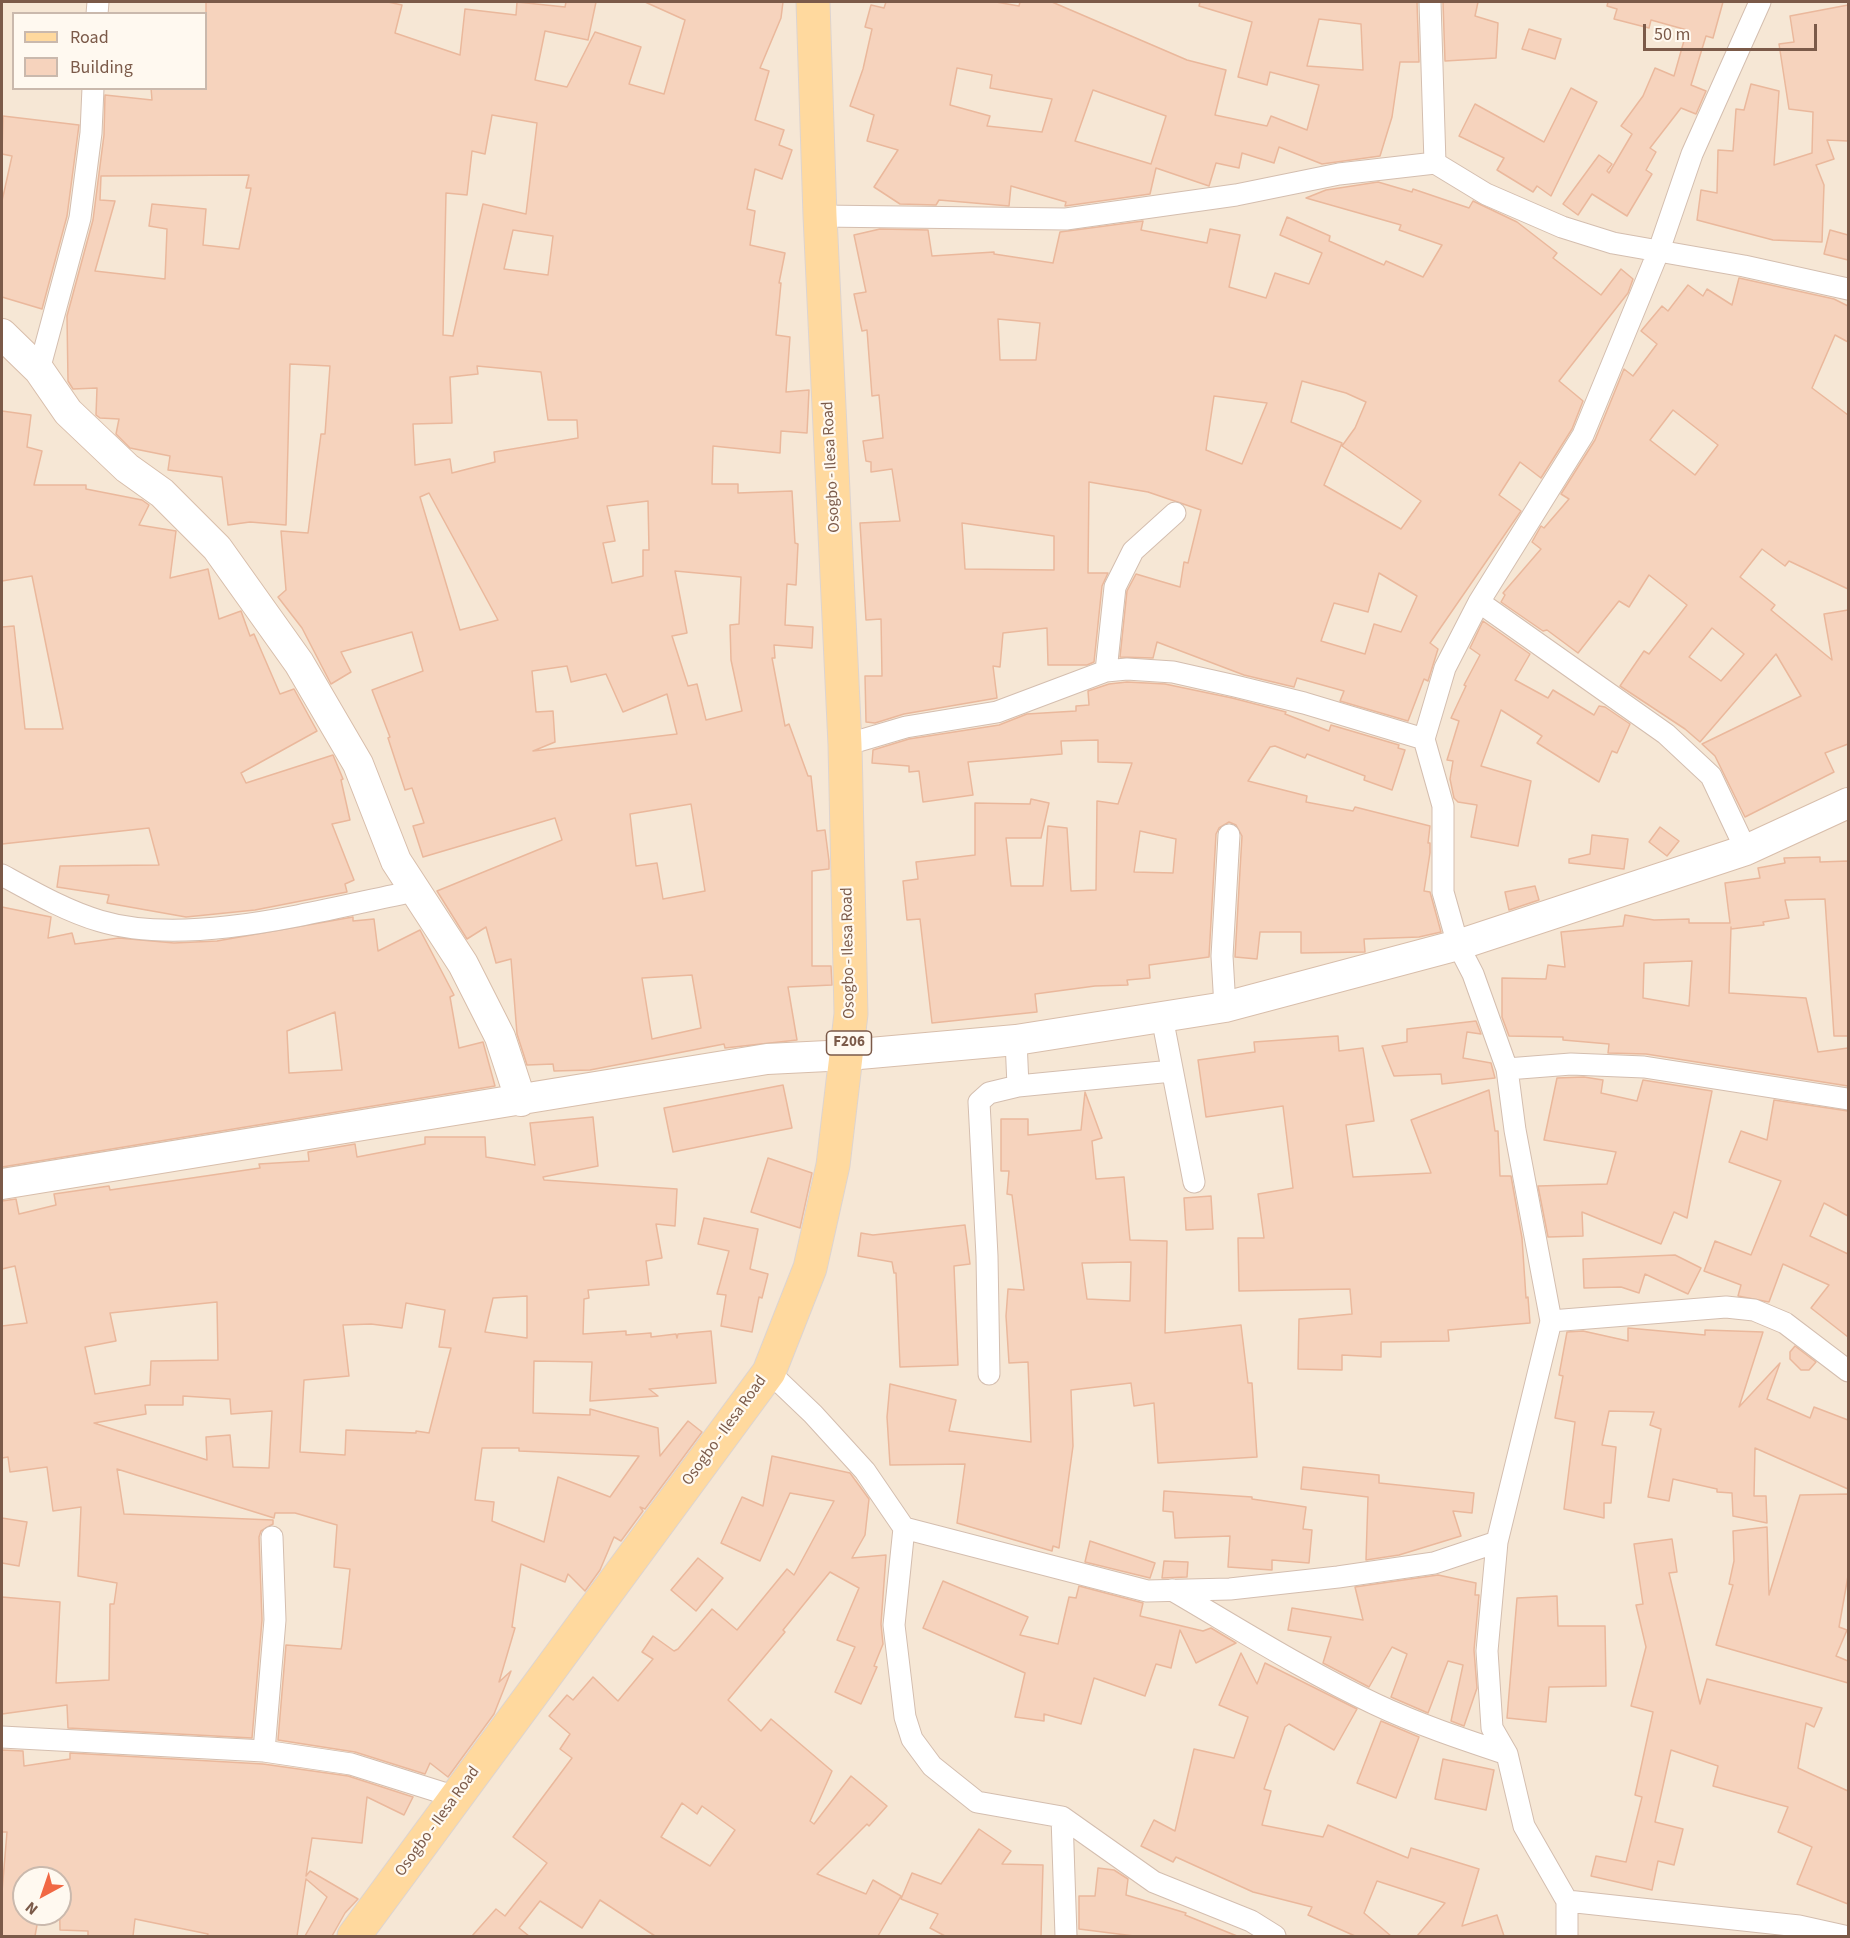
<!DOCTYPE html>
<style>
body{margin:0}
#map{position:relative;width:1850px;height:1938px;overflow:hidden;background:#fef5e8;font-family:"Source Sans 3",sans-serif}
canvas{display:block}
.frame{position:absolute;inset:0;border:3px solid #7b5a49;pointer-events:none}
.legend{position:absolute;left:12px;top:12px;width:195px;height:78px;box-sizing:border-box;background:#fff9f0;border:2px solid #cab9ad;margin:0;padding:8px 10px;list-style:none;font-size:18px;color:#7b5a49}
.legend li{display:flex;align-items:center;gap:12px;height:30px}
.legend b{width:30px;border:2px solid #cab9ad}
.north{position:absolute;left:12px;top:1866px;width:60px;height:60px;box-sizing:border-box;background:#fff9f0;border:2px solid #cab9ad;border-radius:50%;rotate:220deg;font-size:16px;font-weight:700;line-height:24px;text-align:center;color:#7b5a49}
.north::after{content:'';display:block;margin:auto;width:21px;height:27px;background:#f16844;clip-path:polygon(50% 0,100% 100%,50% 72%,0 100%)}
.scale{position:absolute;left:1643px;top:24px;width:174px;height:27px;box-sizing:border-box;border:3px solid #7b5a49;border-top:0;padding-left:8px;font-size:18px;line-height:21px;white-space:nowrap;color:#7b5a49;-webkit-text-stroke:4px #fff9f0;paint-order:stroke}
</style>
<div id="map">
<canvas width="1850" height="1938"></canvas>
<div class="frame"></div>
<ul class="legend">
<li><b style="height:8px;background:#ffd99e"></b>Road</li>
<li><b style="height:16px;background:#f6d3bd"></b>Building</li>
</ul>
<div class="north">N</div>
<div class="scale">50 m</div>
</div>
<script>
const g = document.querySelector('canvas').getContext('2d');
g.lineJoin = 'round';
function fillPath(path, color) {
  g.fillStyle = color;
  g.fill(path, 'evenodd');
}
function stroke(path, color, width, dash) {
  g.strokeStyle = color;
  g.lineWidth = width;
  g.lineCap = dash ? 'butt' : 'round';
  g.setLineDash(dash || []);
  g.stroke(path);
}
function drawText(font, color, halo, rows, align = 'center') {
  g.font = font + ' "Source Sans 3",sans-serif';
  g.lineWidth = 4.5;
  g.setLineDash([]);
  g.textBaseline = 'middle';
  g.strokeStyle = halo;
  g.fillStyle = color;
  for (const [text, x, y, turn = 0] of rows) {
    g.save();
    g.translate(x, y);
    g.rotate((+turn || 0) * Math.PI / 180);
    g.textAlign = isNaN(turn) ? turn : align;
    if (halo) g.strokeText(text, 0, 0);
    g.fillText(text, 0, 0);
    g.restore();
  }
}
const residential = new Path2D(`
 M2,2H1848V1936H2ZM14,14H206V88H14ZM24,1878H60V1914H24Z`);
const building = new Path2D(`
 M206,2H388L402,5L395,33L460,55L465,9L516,15L517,2L565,7L566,2H596L588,40L545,31L535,80L567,87L595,32L641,47L629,84L664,94L685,20L645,2H783L781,18L760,68L769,71L755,120L784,130L779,145L792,150L782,179L755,169L747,209L755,211L750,245L785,253L779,283H781L776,335L790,337L786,392L809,390L807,433L781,431L780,453L713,446L712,484H738V493L792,491L795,543L798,544L796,585L787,584L785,625L813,627L812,648L774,645L775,658H772L785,726L789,724L808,776H811L817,831L825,830L829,861V869L812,871V966H831L832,985L788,987L797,1040L725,1048L724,1044L590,1070L554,1071L553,1064L527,1065L517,1034L511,959L496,963L486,927L467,939L437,891L562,840L555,818L423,857L413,826L424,823L412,788L405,790L388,738L390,737L372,690L423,671L412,632L341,652L351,672L331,684L302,628L278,597L286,590L281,531L308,533L321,434H325L330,366L290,364L286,525L250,522L228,525L222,477L168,470L170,456L130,448L116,434L119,419L100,418L96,415L97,388L73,389L68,381L67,316L93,220L104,135L105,95L152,100L151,88H206ZM492,115L537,123L526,214L483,204L453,336L443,335L446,193L467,195L472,151L485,154ZM249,175L246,188H251L239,249L203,245L206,209L152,204L149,226L167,229L165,279L95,271L115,201L100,200L101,176ZM513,230L553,236L548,275L504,269ZM477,366L541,372L548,420H577L578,438L494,452L495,462L452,473L450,459L415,465L413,424L452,423L450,377L478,374ZM429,493L498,620L460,630L420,497ZM648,501L649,550H643V576L612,583L603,543L615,541L607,506ZM675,571L741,577L739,624L730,625L731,660L742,711L706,720L697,684L688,686L672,636L687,633ZM567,666L571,682L606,674L623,712L667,694L677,734L533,751L555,742L553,711L536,712L532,671ZM691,804L705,891L663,899L657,863L636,866L630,814ZM692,975L701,1028L652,1039L642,978Z
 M886,2H996L1019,6L1020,2H1052L1187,60L1226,70L1215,115L1267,126L1271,116L1307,130L1319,85L1270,72L1267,85L1238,77L1252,22L1199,6L1200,2H1417L1419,62H1400L1392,117L1380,156L1322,164L1279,147L1274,163L1242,153L1239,168L1216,163L1209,186L1156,168L1150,194L1065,206L1066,202L1011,186L1009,206L939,200L936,205L900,204L874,187L898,150L867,141L874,115L850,106L863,69L872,29L865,27L871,5L884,8ZM1319,19L1361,24L1363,70L1307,66ZM957,68L992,75L990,88L1052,99L1042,132L987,126L990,116L950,105ZM1093,90L1166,116L1151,164L1075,141Z
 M1443,2H1478L1475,16L1498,23L1496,58L1445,61Z
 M1608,2H1723L1713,38L1706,36L1691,85L1706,91L1696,114L1681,108L1650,148L1656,152L1646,170L1652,174L1627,216L1592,194L1578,215L1563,204L1599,155L1612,164L1607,171L1609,173L1632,134L1621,126L1643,96L1655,68L1674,76L1687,30L1651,20L1649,28L1614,19L1617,9L1607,6Z
 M1848,5V141L1827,140L1834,159L1816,165L1824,185L1822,242L1773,240L1697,220L1701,190L1717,193L1718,150L1733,151L1736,109L1744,110L1751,84L1779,91L1774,165L1812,153L1813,112L1789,109L1779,44L1794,42L1790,16Z
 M1529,29L1561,39L1555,59L1522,49Z
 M1571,88L1597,102L1551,196L1537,186L1533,192L1497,170L1504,158L1459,136L1475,104L1544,142Z
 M3,116L79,125L67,216L42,309L2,297V201L12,156L2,154Z
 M1378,182L1412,192L1413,189L1469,208L1473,201L1517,222L1557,253L1553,258L1601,295L1621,269L1633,279L1628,293L1559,381L1583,401L1572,429L1541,478L1520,462L1499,495L1521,511L1430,643L1438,649L1428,681L1424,679L1408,721L1340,701L1344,691L1297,678L1294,687L1244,675L1157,642L1153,658L1120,657L1127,591L1136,574L1180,587L1184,562L1188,563L1201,510L1148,492L1089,482L1088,573H1108L1102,586L1094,662L1087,665H1048L1047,628L1003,633L1000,667L993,666L997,698L904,714L875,723L866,722L865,676H882L881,619L866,620L860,523L900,521L892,469L871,472V462L866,461L863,441L883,438L879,395L872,396L867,330L862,331L854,294L866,292L854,235L880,229L928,230L932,256L994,252V254L1053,263L1060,232L1143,221L1141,230L1207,243L1210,229L1240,235L1229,287L1266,298L1275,273L1309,284L1322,253L1280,235L1287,217L1330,236L1329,241L1384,265L1386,261L1423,277L1442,245L1399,230L1401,225L1306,198L1326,190ZM998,319L1040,323L1036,360H1000ZM1302,381L1346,393L1366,402L1355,428L1342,446L1421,501L1401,529L1324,485L1342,443L1291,422ZM1214,396L1267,403L1242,464L1206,450ZM962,523L1054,536V570L965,569ZM1379,573L1417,596L1401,632L1374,624L1365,654L1321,641L1334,603L1368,612Z
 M1830,230L1848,235V260L1824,254Z
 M1739,278L1834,299L1848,306V342L1835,335L1812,388L1848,415V589L1789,561L1785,566L1762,549L1740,577L1775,605L1771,610L1832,660L1824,614L1848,610V744L1825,753L1834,772L1745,817L1715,756L1702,744L1801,696L1776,654L1700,742L1685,729L1620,686L1644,651L1649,654L1687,605L1649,575L1629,607L1619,601L1578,653L1547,630L1543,631L1501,602L1505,595L1503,593L1541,549L1532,542L1541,526L1544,528L1569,499L1561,494L1595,440L1624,369L1633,376L1657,344L1641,331L1662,306L1668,311L1688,285L1703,296L1707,289L1732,305ZM1673,410L1718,445L1695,475L1650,440ZM1712,628L1744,654L1721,681L1689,657Z
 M2,411L31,415L27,447L42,451L34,485H86V489L142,500L149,505L139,525L176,531L170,578L208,569L219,619L241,611L250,636L254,634L280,694L294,689L317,731L241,773L246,783L333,755L343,779L341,780L350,820L332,824L354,880L345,884L347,892L255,910L186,917L107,903L109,895L57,887L60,866L159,865L149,828L2,844V627L14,626L25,729H63L32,576L2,581Z
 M1483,621L1530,654L1515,680L1548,698L1553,690L1594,715L1599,706L1605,707L1630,724L1617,753L1612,751L1599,782L1537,743L1542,736L1501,710L1481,766L1531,781L1518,846L1471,837L1477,805L1458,802L1454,798L1450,779L1453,761L1447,760L1459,721L1451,718L1466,686L1464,685L1480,655L1470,648Z
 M1127,682L1165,684L1232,698L1286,712L1285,714L1329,731L1331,725L1399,745L1398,748L1405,750L1392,790L1364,780L1365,776L1307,754L1305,758L1275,746L1270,747L1248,781L1307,796L1306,802L1353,811L1355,807L1430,826L1428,843H1430V853L1424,891L1430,892L1441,932L1419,937L1364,939L1365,952L1301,953V932H1260L1257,959L1235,957L1242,836L1236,825L1229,822L1219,828L1216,834L1209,957L1149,965L1150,978L1127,980L1128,985L1095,986L1035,994L1037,1012L932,1023L920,919L907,920L903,881L918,879L916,862L975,855V803L1030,804L1031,799L1049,803L1041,838H1006L1011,886H1043L1048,826L1067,828L1071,891L1096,890L1097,801L1118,804L1132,763L1098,762V740L1061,741L1062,754L968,762L973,795L923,802L919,771L909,772V766L872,763L873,750L909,739L999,725L1027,714L1076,711V706L1089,705L1088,691L1109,684ZM1140,831L1176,839L1173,873L1134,872Z
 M1660,827L1679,841L1667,856L1649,842Z
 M1592,835L1628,839L1624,869L1569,863V859L1590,854Z
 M1820,857V862L1848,861V1036H1834L1825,899L1785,900L1789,918L1763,922L1764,925L1731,929V927L1729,993L1806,998L1818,1052L1848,1048V1086L1646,1054L1608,1053L1609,1044L1563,1040V1037L1509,1036L1502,1017V978L1546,979L1548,965L1565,967L1561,932L1623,926L1625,915L1654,920L1689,919V923H1730L1725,883L1760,878L1758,868L1785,863L1784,858ZM1692,961L1689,1006L1643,998L1644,963Z
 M1535,886L1539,900L1509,910L1505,892Z
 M2,907L51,917L48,938L72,933L75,944L119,938L174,943L217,941L353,917V921L374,919L378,951L420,930L454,995L450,997L459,1048L483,1042L495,1086L2,1167ZM335,1012L342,1070L289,1073L287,1031Z
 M1476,1021L1481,1034L1467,1032L1463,1058L1491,1063L1495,1078L1442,1084L1441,1074L1394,1076L1382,1046L1407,1042V1029Z
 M1338,1036L1339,1051L1363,1048L1374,1121L1346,1125L1353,1177L1431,1173L1411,1120L1489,1090L1495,1131H1498L1500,1176H1511L1522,1238L1526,1298L1528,1297L1530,1323L1448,1330L1449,1341L1381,1342V1357L1342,1355V1370L1298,1369L1299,1319L1352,1314L1350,1289L1239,1291L1238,1238H1264L1258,1194L1293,1188L1283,1106L1206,1117L1198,1060L1255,1052L1254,1042Z
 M1584,1077L1603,1080L1601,1093L1637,1101L1643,1080L1712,1091L1687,1218L1674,1212L1661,1244L1582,1212L1583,1236L1548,1237L1538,1186L1607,1184L1616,1152L1544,1140L1557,1078Z
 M783,1085L792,1128L673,1152L664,1108Z
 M1085,1092L1102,1138L1092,1141L1096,1179L1124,1177L1130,1240L1167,1241L1165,1333L1241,1325L1248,1383H1252L1257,1457L1158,1463L1154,1403L1134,1406L1131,1383L1071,1390L1073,1446L1059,1548L1053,1546L1052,1551L957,1523L965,1464L890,1465L887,1417L890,1384L956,1400L949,1431L1031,1442L1028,1362L1009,1363L1006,1316L1008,1289L1024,1290L1012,1195L1007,1194L1009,1171H1001V1119H1028V1135L1081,1130ZM1131,1262L1130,1301L1087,1299L1082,1263Z
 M1774,1100L1848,1111V1216L1824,1203L1810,1236L1848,1254V1337L1811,1308L1829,1285L1783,1264L1769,1302L1738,1296L1741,1285L1704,1271L1715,1241L1751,1255L1781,1181L1729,1162L1741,1131L1767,1140Z
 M593,1117L598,1166L543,1177L544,1180L677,1189L675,1226L656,1224L662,1258L646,1261L649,1285L588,1290L589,1298L584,1299L583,1334L626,1331V1335L651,1333V1337L676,1334L677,1338L678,1334L711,1331L716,1383L649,1389L658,1396L590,1401L592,1362L534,1361L533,1413L590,1415V1409L658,1428L660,1456L688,1421L702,1432L645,1509L640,1507L643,1511L621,1541L614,1537L600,1570L585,1591L568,1574L565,1582L521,1564L512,1627L515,1628L499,1682L511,1671L494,1714L448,1777L430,1763L425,1774L355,1752L278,1740L286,1645L341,1649L342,1645L350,1569L334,1567L337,1525L295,1513H275L274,1518L117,1469L124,1514L273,1520V1524L261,1531L259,1537L262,1620L252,1738L68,1728L67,1705L2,1714V1597L60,1602L56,1683L109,1680L110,1604H114L117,1583L78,1576L81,1507L53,1511L47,1467L10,1472L8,1457L2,1458V1326L27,1323L15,1266L2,1269V1201L16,1199L19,1214L56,1205L54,1194L109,1186L110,1190L260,1168L259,1164L309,1161L308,1152L355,1144L357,1157L425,1144V1137H485L486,1157L535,1165L530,1123ZM527,1296V1338L485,1332L493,1298ZM217,1302L218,1360L151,1361L150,1385L95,1394L85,1347L116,1341L110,1313ZM406,1303L445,1310L439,1347L451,1348L429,1433L416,1431V1433L346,1430L345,1455L300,1452L304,1380L349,1376L343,1325L371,1324L402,1328ZM183,1396L230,1399L231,1414L272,1411L269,1468L233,1467L230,1435L206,1437L207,1460L94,1423L146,1414L145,1405H183ZM482,1448H519V1451L639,1456L610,1497L558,1477L544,1542L492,1521L494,1502L475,1500Z
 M768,1158L812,1173L800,1228L751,1212Z
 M1211,1196L1213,1229L1186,1230L1184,1198Z
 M704,1218L758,1229L750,1269L768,1274L762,1298L759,1297L752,1332L721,1326L726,1295L717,1294L729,1251L698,1244Z
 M965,1225L970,1264L954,1266L958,1365L900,1367L896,1273H894L892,1262L858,1256L861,1233L873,1235Z
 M1675,1255L1701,1268L1688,1294L1645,1274L1639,1293L1621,1287L1584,1288L1583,1259Z
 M1628,1328L1705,1335V1330L1763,1332L1739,1407L1780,1363L1767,1399L1810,1418L1814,1407L1848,1420V1489L1755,1448L1754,1496H1766L1767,1523L1733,1516L1732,1493L1717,1492V1489L1673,1479L1669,1501L1648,1497L1661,1429L1650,1425L1654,1412L1609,1411L1602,1445L1616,1447L1611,1503H1604V1518L1564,1509L1575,1422L1555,1418L1563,1376L1559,1375L1567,1332L1583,1331L1628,1341Z
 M1795,1346L1816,1362L1809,1370H1801L1790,1359V1352Z
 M772,1456L850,1473L869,1499L865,1535L852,1558L886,1555L881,1624L883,1644L874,1666L877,1667L861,1704L835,1692L855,1647L837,1640L859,1588L830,1572L783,1630L785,1632L728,1700L761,1731L771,1719L832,1771L810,1821L814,1824L851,1776L887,1806L869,1826L867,1824L817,1874L866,1894L873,1880L901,1896L878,1936H655L600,1900L582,1928L540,1901L519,1928L529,1936H472L496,1909L505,1916L547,1863L513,1837L572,1758L560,1749L570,1734L549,1716L567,1695L573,1700L593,1677L618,1701L653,1659L642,1652L653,1636L674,1651L678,1649L712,1609L737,1630L787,1569L794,1575L834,1501L790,1493L760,1561L721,1543L742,1497L763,1506ZM682,1803L697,1814L702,1806L735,1830L710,1866L661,1837Z
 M1303,1467L1379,1475V1483L1474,1493L1472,1513L1453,1511L1461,1536L1399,1555L1366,1560L1368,1497L1301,1489Z
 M1164,1491L1252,1497V1499L1306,1507L1303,1529L1312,1530L1309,1563L1272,1560V1570L1228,1567L1230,1536L1175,1538L1173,1512L1163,1511Z
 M1848,1494V1576L1839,1627L1847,1630L1836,1656L1848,1661V1683L1716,1645L1733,1585L1729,1584L1734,1561L1733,1531L1767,1527L1769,1595L1800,1495Z
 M2,1518L27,1522L19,1566L2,1563Z
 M1672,1539L1677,1572L1669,1573L1700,1704L1707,1679L1822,1708L1814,1727L1806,1723L1798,1768L1848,1791V1904L1797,1884L1812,1847L1778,1832L1788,1807L1713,1786L1718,1766L1671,1750L1655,1822L1683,1829L1674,1865L1658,1861L1652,1890L1591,1876L1596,1856L1626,1862L1642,1797L1635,1795L1653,1712L1631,1706L1646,1647L1636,1605L1643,1604L1634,1544Z
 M1090,1541L1155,1563L1150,1578L1085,1562Z
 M698,1558L723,1578L696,1611L671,1590Z
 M1164,1561L1188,1562L1187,1577L1162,1578Z
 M1438,1575L1476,1583L1475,1595H1479L1474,1650L1477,1688L1464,1726L1451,1721L1463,1665L1448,1661L1428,1713L1391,1697L1407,1654L1392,1647L1369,1687L1323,1663L1331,1637L1288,1630L1292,1608L1363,1620L1355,1587Z
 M943,1581L1028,1617L1020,1635L1058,1644L1069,1597L1076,1598L1079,1586L1143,1603L1140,1616L1203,1631L1211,1628L1236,1643L1196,1663L1180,1630L1171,1668L1156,1664L1145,1696L1094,1678L1081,1724L1044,1714V1721L1015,1717L1025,1673L923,1628Z
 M1557,1596L1558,1626H1605L1606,1686L1549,1687L1546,1722L1507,1718L1517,1598Z
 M1241,1653L1257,1684L1265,1663L1357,1709L1334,1750L1289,1724L1285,1727L1264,1789L1271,1791L1262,1825L1323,1837L1328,1825L1408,1858L1411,1848L1479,1869L1462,1926L1497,1915L1504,1936H1417L1445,1903L1377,1881L1364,1913L1391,1936H1355L1308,1915L1312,1907L1253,1892L1176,1857L1173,1862L1141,1846L1154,1820L1175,1831L1194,1749L1234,1758L1248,1717L1219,1705Z
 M1381,1721L1419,1737L1396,1798L1357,1783Z
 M2,1750L23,1751L24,1766L70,1759V1753L263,1764L348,1776L413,1797L404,1815L367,1797L362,1843L312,1838L306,1876L310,1871L358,1899L345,1913L332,1936H305L327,1897L306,1879L297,1936H207L208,1934L135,1919L133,1936H88V1931L60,1930L59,1875L24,1873V1914H39L35,1936H2V1892L7,1832H2Z
 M1443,1759L1494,1770L1486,1810L1435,1799Z
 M979,1829L1011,1851L1002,1864L1043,1865L1041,1936H945L930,1928L938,1914L901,1899L912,1873L941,1884Z
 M1098,1868L1114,1870L1128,1879L1126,1895L1186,1913L1185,1915L1237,1936H1134L1079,1929V1896H1095Z`);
const minor = new Path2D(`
 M1430,2L1435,163
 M97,14L98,2
 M820,216L1066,219L1236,195L1339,174L1435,163L1486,194L1562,227L1613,243L1744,266L1848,289
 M39,370L80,218L91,133L93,88
 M1479,602L1666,734L1711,776L1746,850
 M1106,671L1115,587L1133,551L1175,513
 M845,745L906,727L997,712L1106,671L1127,669L1173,672L1235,686L1304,703L1424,739
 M2,875C33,892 66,911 100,921C190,948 324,909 415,891
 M1225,1007L1222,956L1229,835
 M1162,1017L1194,1182
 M1016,1040L1018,1086
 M1507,1069L1571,1064L1644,1067L1848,1099
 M1551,1321L1726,1307L1754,1310L1785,1323L1848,1371
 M769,1372L813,1414L865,1471L904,1528L894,1625L905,1717L912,1739L932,1766L977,1802L1062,1817L1154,1882L1251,1921L1275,1936
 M989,1374L987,1256L979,1102L989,1093L1018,1086L1172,1071
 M904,1528L1147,1591L1230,1589L1338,1577L1434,1563L1497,1542
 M1172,1590C1239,1629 1305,1671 1375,1704C1417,1724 1462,1739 1507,1754
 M2,1737L264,1751L351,1764L456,1797
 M264,1751L275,1620L272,1537
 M1062,1817L1066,1936
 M1567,1901L1799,1926L1844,1936
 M1567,1936V1901L1524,1826L1507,1754L1492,1728L1487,1651L1497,1542L1551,1321L1515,1130L1507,1069L1473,974L1458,945L1443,892V806L1424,739L1445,668L1479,602L1583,435L1659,250L1692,154L1760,2`);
const secondary = new Path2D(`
 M2,334L39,370L68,412L127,468L162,493L217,548L299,663L358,764L396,861L463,964L500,1037L521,1101
 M2,1184L767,1059L848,1055L1016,1040L1225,1007L1458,945L1746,850L1848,803`);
const primary = new Path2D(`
 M354,1936L769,1372L810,1268L833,1165L851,1014L845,745L820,216L813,2`);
const shields = [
 [849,1043,45]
];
const shieldNames = [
 ["F206",849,1043]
];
const streetNames = [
 ["Osogbo - Ilesa Road",832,467,-93],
 ["Osogbo - Ilesa Road",849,953,-91],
 ["Osogbo - Ilesa Road",725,1431,-54],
 ["Osogbo - Ilesa Road",438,1822,-54]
];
fillPath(residential, '#f6e7d5');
fillPath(building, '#f6d3bd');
stroke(building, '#eab89c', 1.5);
stroke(minor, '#d4beaf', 23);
stroke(secondary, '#d8beab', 32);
stroke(primary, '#ddd4d0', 35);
stroke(minor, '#fff', 21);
stroke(secondary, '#fff', 30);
stroke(primary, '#ffd99e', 33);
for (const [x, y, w] of shields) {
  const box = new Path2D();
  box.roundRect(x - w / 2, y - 12, w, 24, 4.5);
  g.fillStyle = '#fff9f0';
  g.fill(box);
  stroke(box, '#7b5a49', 1.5);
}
drawText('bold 15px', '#7b5a49', null, shieldNames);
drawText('16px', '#7b5a49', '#fff9f0', streetNames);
</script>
